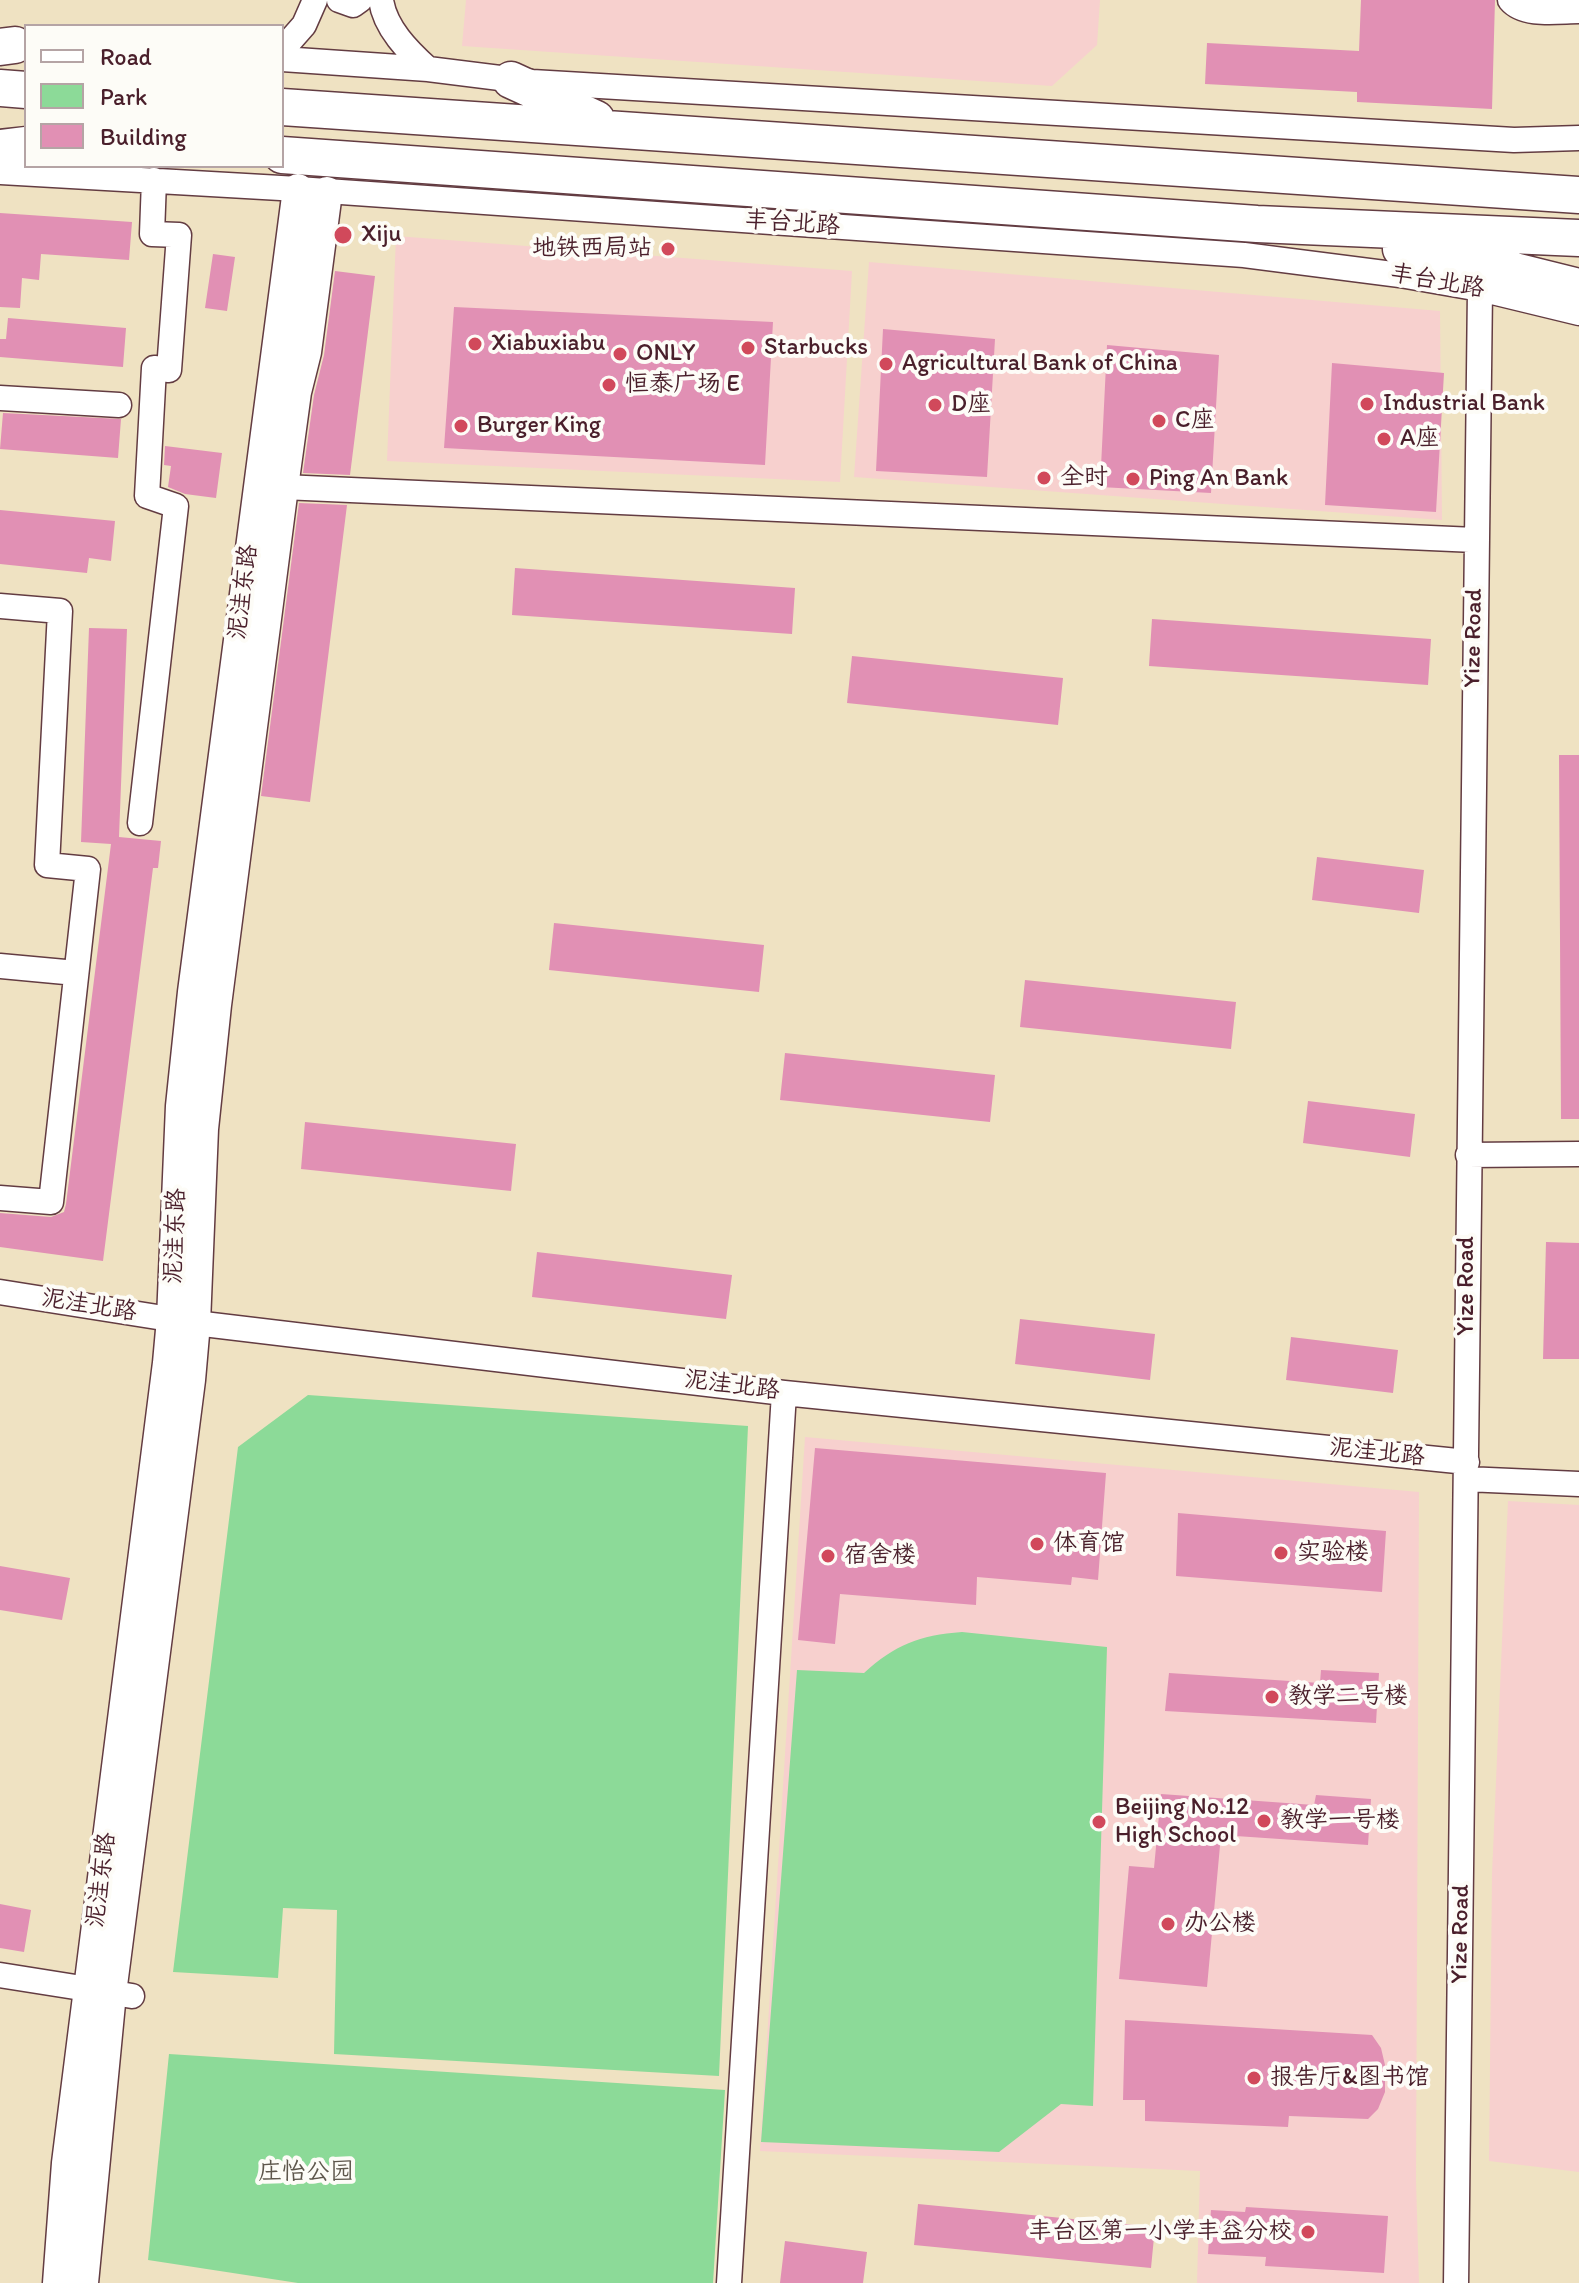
<!DOCTYPE html>
<meta charset="utf-8">
<style>
body{margin:0}
#map{position:relative;width:1579px;height:2283px;overflow:hidden;background:#efe2c2;font-family:Itim,sans-serif}
canvas{display:block}
.legend{position:absolute;left:24px;top:24px;width:260px;height:144px;box-sizing:border-box;background:#fdfcf7;border:2px solid #b5a4a5;margin:0;padding:10px 14px;list-style:none;font-size:24px;color:#4a1f2b}
.legend li{display:flex;align-items:center;gap:16px;height:40px}
.legend b{width:40px;border:2px solid #b5a4a5}
</style>
<div id="map">
<canvas width="1579" height="2283"></canvas>
<ul class="legend">
<li><b style="height:10px;background:#fff"></b>Road</li>
<li><b style="height:22px;background:#8cda98"></b>Park</li>
<li><b style="height:22px;background:#e190b4"></b>Building</li>
</ul>
</div>
<script>
const g = document.querySelector('canvas').getContext('2d');
g.lineJoin = 'round';
function fillPath(path, color) {
  g.fillStyle = color;
  g.fill(path, 'evenodd');
}
function stroke(path, color, width, dash) {
  g.strokeStyle = color;
  g.lineWidth = width;
  g.lineCap = dash ? 'butt' : 'round';
  g.setLineDash(dash || []);
  g.stroke(path);
}
function drawText(font, color, halo, rows, align = 'center') {
  g.font = font + ' Itim,"LXGW WenKai TC",sans-serif';
  g.lineWidth = 8;
  g.setLineDash([]);
  g.textBaseline = 'middle';
  g.strokeStyle = halo;
  g.fillStyle = color;
  for (const [text, x, y, turn = 0] of rows) {
    g.save();
    g.translate(x, y);
    g.rotate((+turn || 0) * Math.PI / 180);
    g.textAlign = isNaN(turn) ? turn : align;
    if (halo) g.strokeText(text, 0, 0);
    g.fillText(text, 0, 0);
    g.restore();
  }
}
const built = new Path2D(`
 M466,0H1100L1097,45L1052,86L462,46Z
 M396,236L852,271L840,482L387,461Z
 M869,262L1440,311L1442,520L854,477Z
 M805,1437L1419,1492L1416,2180L1419,2283H1197L1200,2171L760,2151Z
 M1508,1501L1579,1505V2172L1489,2161L1492,1874Z`);
const green = new Path2D(`
 M308,1395L748,1426L719,2076L334,2054L337,1910L283,1908L278,1978L173,1972L238,1447Z
 M962,1632L1107,1647L1093,2106L1061,2104L999,2152L761,2142L797,1670L864,1673C895,1645 919,1635 962,1632Z
 M169,2054L725,2090L713,2283H298L148,2260Z`);
const building = new Path2D(`
 M1361,0H1495L1492,109L1357,102V92L1205,84L1207,43L1359,51Z
 M0,213L132,222L129,260L41,254L39,280L22,278L20,308L0,307Z
 M213,254L235,257L227,311L205,308Z
 M335,271L375,276L350,475L303,473L314,395L324,355Z
 M454,307L773,322L765,465L444,448Z
 M8,318L126,328L123,367L0,357V339H6Z
 M883,329L995,339L987,477L876,471Z
 M1107,345L1219,355L1211,493L1100,487Z
 M1332,363L1444,373L1436,512L1325,505Z
 M3,413L121,419L118,458L0,449Z
 M165,446L222,453L216,498L185,494L168,487L171,466L164,465Z
 M299,503L347,505L310,802L261,796Z
 M0,510L115,521L111,561L89,558L87,573L0,564Z
 M515,568L795,588L792,634L512,615Z
 M1152,619L1431,639L1428,685L1149,666Z
 M89,628L127,629L119,837L161,841L158,868H153L103,1261L0,1247V1213L51,1217L64,1212L66,1204L111,844L81,842Z
 M852,656L1063,678L1058,725L847,703Z
 M1559,755H1579V1119H1561Z
 M1317,857L1424,870L1419,913L1312,900Z
 M554,923L764,945L759,992L549,970Z
 M1025,980L1236,1002L1231,1049L1020,1027Z
 M785,1053L995,1075L990,1122L780,1100Z
 M1308,1101L1415,1114L1410,1157L1303,1143Z
 M305,1122L516,1144L511,1191L301,1169Z
 M1546,1242L1579,1243V1359H1543Z
 M537,1252L732,1275L726,1319L532,1297Z
 M1020,1319L1155,1334L1150,1380L1015,1364Z
 M1291,1337L1398,1350L1393,1393L1286,1380Z
 M815,1448L1106,1473L1098,1580L1072,1577L1071,1585L977,1577L976,1605L840,1594L835,1644L798,1640Z
 M1178,1513L1386,1531L1382,1592L1176,1576Z
 M0,1566L70,1578L62,1620L0,1610Z
 M1321,1670L1379,1673L1376,1723L1165,1711L1169,1673L1320,1683Z
 M1161,1794L1314,1805L1316,1795L1371,1799L1368,1845L1221,1835L1207,1987L1119,1979L1129,1866L1154,1868Z
 M0,1904L31,1910L24,1952L0,1948Z
 M1125,2020L1372,2035L1381,2048L1385,2065V2092L1378,2109L1368,2119L1289,2116L1288,2127L1145,2121V2100H1123Z
 M918,2204L1155,2227L1151,2268L914,2245Z
 M1246,2207L1388,2216L1384,2273L1265,2266L1266,2257L1208,2254L1211,2210L1245,2212Z
 M785,2241L867,2252L863,2283H780Z`);
const minor = new Path2D(`
 M339,0L353,5L360,0
 M381,0C385,28 408,51 428,69
 M1510,0C1524,17 1559,11 1579,11
 M282,50L304,25L315,0
 M282,59L428,69L532,82L1514,140L1579,138
 M0,172L298,189L1244,255L1400,275L1480,289L1579,313
 M0,398L119,405
 M283,487L1475,540
 M0,606L60,611L47,865L88,869L51,1202L0,1198
 M140,823L176,506L147,496L154,368L169,370L179,235L152,234L154,180
 M0,966L76,973
 M1468,1155L1579,1154
 M0,1292L195,1323L546,1365L784,1393L1467,1462
 M1466,1479L1579,1484
 M0,1975L132,1996
 M729,2283L784,1393
 M1456,2283L1480,289`);
const major = new Path2D(`
 M58,2283L67,2163L168,1363L172,1319L181,1106L193,992L298,189
 M83,2283L111,1993L190,1380L195,1323L203,1129L216,1005L283,487L296,392L306,352L327,192`);
const highway = new Path2D(`
 M0,47L15,45
 M511,80L596,119
 M0,88L26,90
 M282,107L1579,195
 M0,148L26,145
 M282,155L1257,224L1579,238
 M1401,249L1486,264L1579,287`);
const markers = [
 [343,235,10,"#d1495b"],
 [668,249,8,"#d1495b"],
 [475,344,8,"#d1495b"],
 [748,348,8,"#d1495b"],
 [620,354,8,"#d1495b"],
 [886,364,8,"#d1495b"],
 [609,385,8,"#d1495b"],
 [1367,404,8,"#d1495b"],
 [935,405,8,"#d1495b"],
 [1159,421,8,"#d1495b"],
 [461,426,8,"#d1495b"],
 [1384,439,8,"#d1495b"],
 [1044,478,8,"#d1495b"],
 [1133,479,8,"#d1495b"],
 [1037,1544,8,"#d1495b"],
 [1281,1553,8,"#d1495b"],
 [828,1556,8,"#d1495b"],
 [1272,1697,8,"#d1495b"],
 [1264,1821,8,"#d1495b"],
 [1099,1822,8,"#d1495b"],
 [1168,1924,8,"#d1495b"],
 [1254,2078,8,"#d1495b"],
 [1308,2232,8,"#d1495b"]
];
const streetNames = [
 ["丰台北路",792,224,4],
 ["丰台北路",1437,282,10],
 ["泥洼东路",244,592,-83],
 ["Yize Road",1474,638,-89],
 ["泥洼东路",176,1236,-88],
 ["Yize Road",1467,1286,-90],
 ["泥洼北路",89,1306,9],
 ["泥洼北路",732,1386,7],
 ["泥洼北路",1377,1453,6],
 ["泥洼东路",102,1880,-83],
 ["Yize Road",1461,1934,-89]
];
const poiNames = [
 ["Xiju",361,235],
 ["地铁西局站",652,249,"right"],
 ["Xiabuxiabu",491,344],
 ["Starbucks",764,348],
 ["ONLY",636,354],
 ["Agricultural Bank of China",902,364],
 ["恒泰广场 E",625,385],
 ["Industrial Bank",1383,404],
 ["D座",951,405],
 ["C座",1175,421],
 ["Burger King",477,426],
 ["A座",1400,439],
 ["全时",1060,478],
 ["Ping An Bank",1149,479],
 ["体育馆",1053,1544],
 ["实验楼",1297,1553],
 ["宿舍楼",844,1556],
 ["教学二号楼",1288,1697],
 ["Beijing No.12",1115,1808],
 ["High School",1115,1836],
 ["教学一号楼",1280,1821],
 ["办公楼",1184,1924],
 ["报告厅&图书馆",1270,2078],
 ["丰台区第一小学丰益分校",1292,2232,"right"]
];
const parkNames = [
 ["庄怡公园",306,2173]
];
fillPath(built, '#f7d0ce');
fillPath(green, '#8cda98');
fillPath(building, '#e190b4');
stroke(minor, '#633c42', 27);
stroke(major, '#633c42', 33);
stroke(highway, '#633c42', 39);
stroke(minor, '#fff', 24);
stroke(major, '#fff', 30);
stroke(highway, '#fff', 36);
for (const [x, y, r, color] of markers) {
  const dot = new Path2D();
  dot.arc(x, y, r, 0, 2 * Math.PI);
  g.fillStyle = color;
  g.fill(dot);
  stroke(dot, '#fdfcf7', 3);
}
drawText('24px', '#4a1f2b', '#fdfcf7', streetNames);
drawText('24px', '#4a1f2b', '#fdfcf7', poiNames, 'left');
drawText('24px', '#5e574c', '#fdfcf7', parkNames);
</script>
